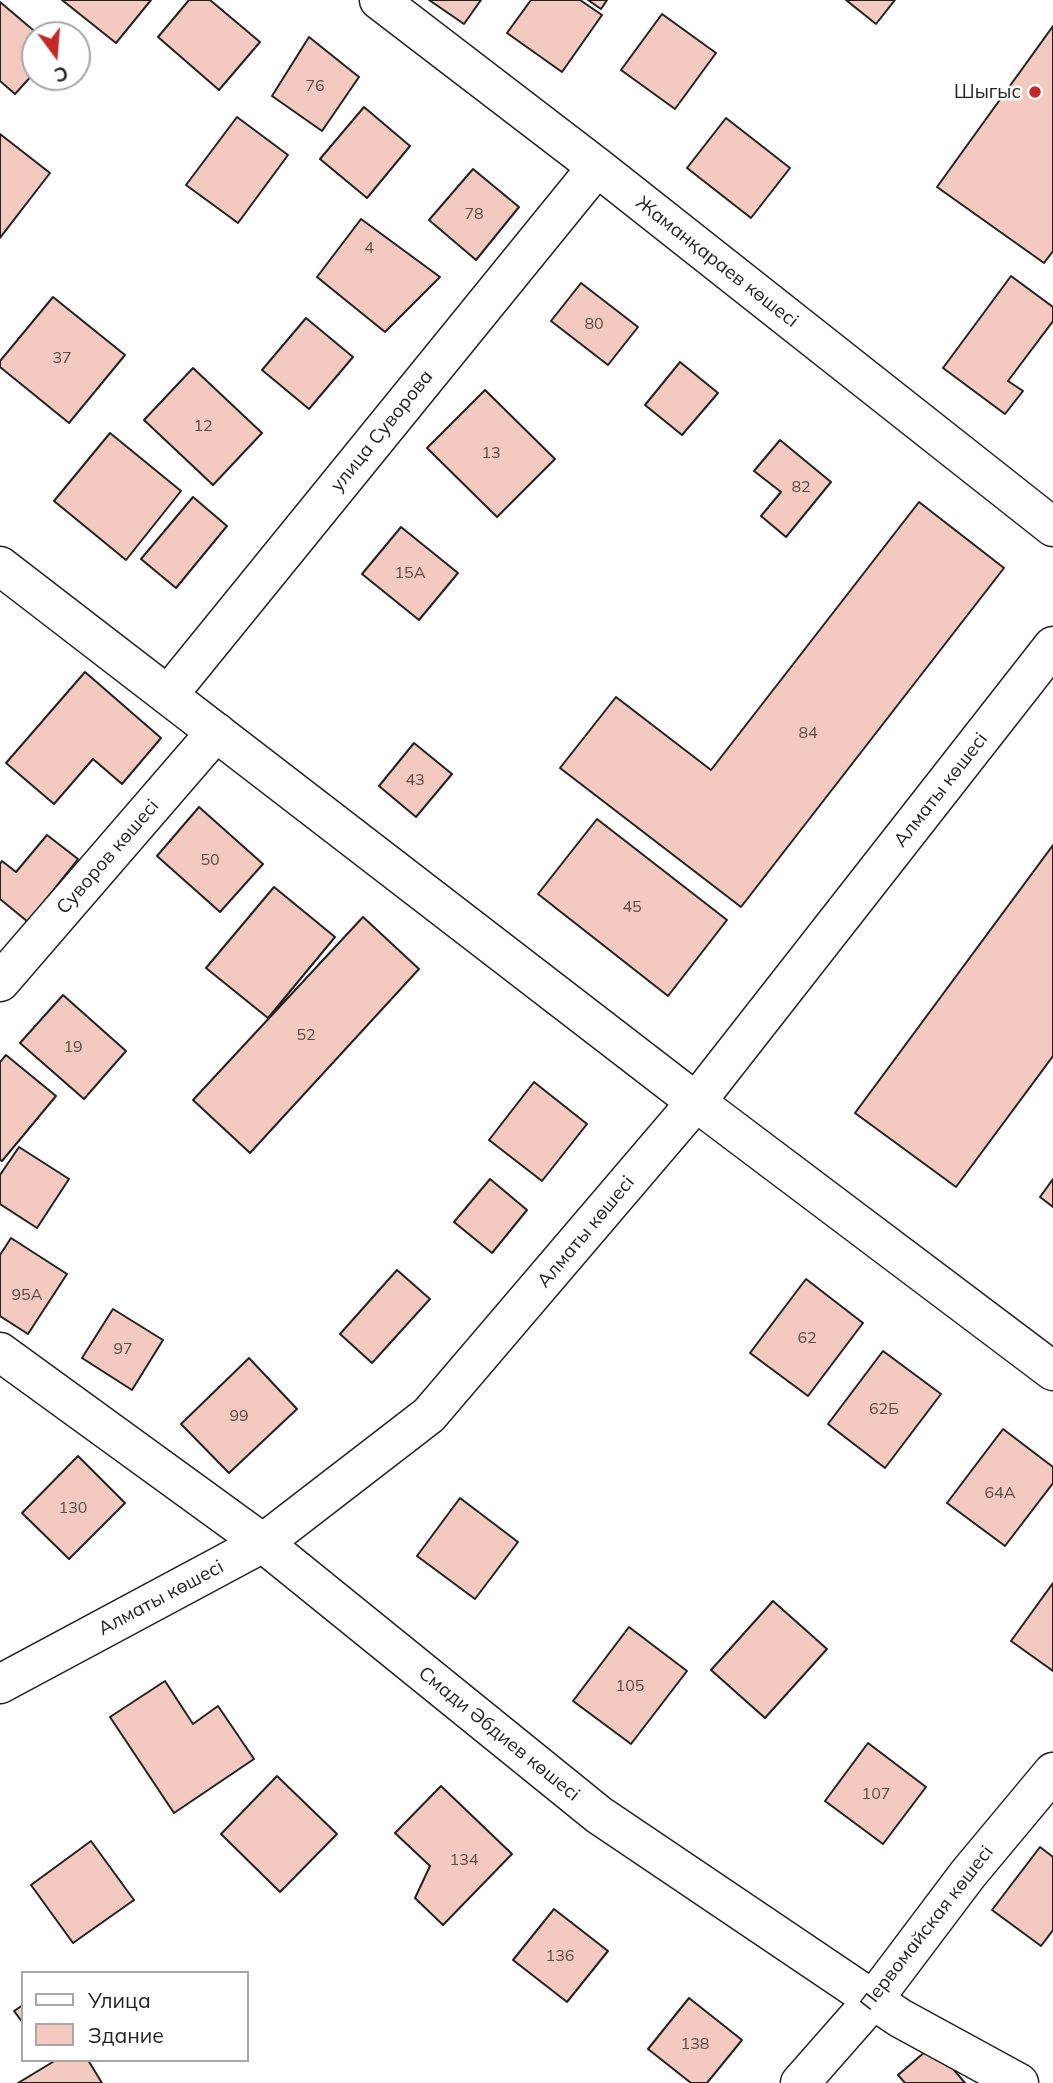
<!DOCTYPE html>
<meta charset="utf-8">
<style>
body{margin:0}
#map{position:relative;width:1053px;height:2083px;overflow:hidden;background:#fff;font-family:Mulish,sans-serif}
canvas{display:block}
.legend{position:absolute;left:21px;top:1971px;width:228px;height:91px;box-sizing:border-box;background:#fff;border:2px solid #a7a7a7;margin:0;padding:9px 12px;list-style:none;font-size:21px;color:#222}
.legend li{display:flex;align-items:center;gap:14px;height:35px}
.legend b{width:35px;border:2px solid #a7a7a7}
.north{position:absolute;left:21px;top:21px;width:70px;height:70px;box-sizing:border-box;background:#fff;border:2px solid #a7a7a7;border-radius:50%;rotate:164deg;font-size:19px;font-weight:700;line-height:28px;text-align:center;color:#222}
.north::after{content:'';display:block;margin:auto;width:24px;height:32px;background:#c62828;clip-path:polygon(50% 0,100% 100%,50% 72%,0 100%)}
</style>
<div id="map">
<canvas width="1053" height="2083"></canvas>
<ul class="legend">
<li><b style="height:9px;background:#fff"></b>Улица</li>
<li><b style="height:19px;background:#f3c9c0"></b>Здание</li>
</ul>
<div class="north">С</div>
</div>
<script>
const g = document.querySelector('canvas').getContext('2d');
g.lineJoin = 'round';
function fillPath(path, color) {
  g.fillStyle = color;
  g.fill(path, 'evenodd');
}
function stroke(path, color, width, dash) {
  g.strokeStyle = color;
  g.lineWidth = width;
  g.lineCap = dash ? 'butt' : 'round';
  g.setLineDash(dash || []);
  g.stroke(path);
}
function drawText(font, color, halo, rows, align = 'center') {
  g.font = font + ' Mulish,sans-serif';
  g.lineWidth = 5;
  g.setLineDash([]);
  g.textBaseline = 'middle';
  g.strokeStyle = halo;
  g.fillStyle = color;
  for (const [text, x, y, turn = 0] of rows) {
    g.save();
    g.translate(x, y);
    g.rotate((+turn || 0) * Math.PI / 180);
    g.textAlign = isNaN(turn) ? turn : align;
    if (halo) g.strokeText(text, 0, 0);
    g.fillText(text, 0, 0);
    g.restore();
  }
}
const building = new Path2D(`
 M62,0H151L116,43Z
 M189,0H210L260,42L219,90L158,37Z
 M429,0H481L464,24Z
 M531,0H580L602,15L562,72L507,33Z
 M588,0H607L601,9Z
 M846,0H895L876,24Z
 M0,2L39,35H35V72L15,94L0,81Z
 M662,14L716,53L675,109L621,70Z
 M1053,26V251L1044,263L937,187Z
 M309,37L359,77L322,131L272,96Z
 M364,107L410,146L367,198L320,159Z
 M237,117L288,155L238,223L186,185Z
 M726,118L790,168L751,218L687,168Z
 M0,134L50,173L0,238Z
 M473,169L519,207L476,260L429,220Z
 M361,219L440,277L385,332L317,277Z
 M1011,276L1053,307V321L1008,381L1023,391L1005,414L943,368Z
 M581,283L638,327L608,365L551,321Z
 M53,297L125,355L69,423L0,367V361Z
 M306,318L353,357L309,409L262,370Z
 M680,362L718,393L682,435L645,405Z
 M193,368L262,433L213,485L144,420Z
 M485,390L555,459L497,517L427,448Z
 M110,433L181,491L126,560L54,501Z
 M780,440L831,482L786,537L761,516L781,492L754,471Z
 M193,497L227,526L176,588L141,559Z
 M919,502L1004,568L741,907L560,768L616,697L711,770Z
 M401,527L458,573L419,620L362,574Z
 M85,672L161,738L122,784L93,759L54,804L6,763Z
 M414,743L452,774L416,817L379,786Z
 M199,807L263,864L220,912L157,856Z
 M597,819L727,920L668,996L538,894Z
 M47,835L78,859L28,922L0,899V864L2,861L16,872Z
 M1053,845V1056L956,1187L855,1113Z
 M274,887L335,937L268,1018L206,968Z
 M363,917L419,969L250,1153L193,1100Z
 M63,995L126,1051L84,1099L20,1043Z
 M6,1055L56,1096L2,1161L0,1160V1062Z
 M534,1082L587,1124L542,1181L489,1140Z
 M19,1147L69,1179L37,1228L0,1204V1175Z
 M490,1179L527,1210L492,1253L454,1222Z
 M1053,1179V1207L1040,1197Z
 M11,1238L67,1274L28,1334L0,1316V1255Z
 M397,1270L430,1299L372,1363L340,1334Z
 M806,1279L863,1323L808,1396L750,1353Z
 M113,1309L163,1340L132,1390L82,1358Z
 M883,1351L941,1394L885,1468L828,1424Z
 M249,1358L297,1409L229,1473L181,1424Z
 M1003,1429L1053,1467V1483L1005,1546L947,1503Z
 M78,1456L125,1503L69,1559L22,1513Z
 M460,1498L518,1542L475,1599L417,1556Z
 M1053,1583V1671L1011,1641Z
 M773,1601L827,1649L765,1718L711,1670Z
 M629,1627L687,1671L631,1744L573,1701Z
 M165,1681L193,1724L218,1706L254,1759L174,1813L110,1717Z
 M868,1743L926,1787L883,1844L825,1801Z
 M277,1776L337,1834L280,1892L221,1834Z
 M441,1786L512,1854L443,1925L415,1898L430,1866L395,1833Z
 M91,1841L134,1900L73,1943L31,1885Z
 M1040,1847L1053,1857V1930L1041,1946L992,1910Z
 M554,1909L608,1951L567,2002L513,1960Z
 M689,1998L742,2040L707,2083H691L648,2049Z
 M23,2005V2023L14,2011Z
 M933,2045L965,2083H905L898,2075Z
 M56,2060H88L102,2083H18Z`);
const minor = new Path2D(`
 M379,0L597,167L1053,527
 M168,695L597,167
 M0,982L216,732
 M0,1352L263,1543L599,1815L900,2018L1019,2083
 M800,2083L873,2000L968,1874L1053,1772`);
const tertiary = new Path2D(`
 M0,566L696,1102`);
const secondary = new Path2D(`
 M696,1102L1053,1371`);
const primary = new Path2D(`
 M0,1684L263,1543L429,1415L696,1102L1053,646`);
const markers = [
 [1035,92,7,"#c62828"]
];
const numberNames = [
 ["76",315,86],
 ["78",474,214],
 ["4",369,248],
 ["80",594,324],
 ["37",62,358],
 ["12",203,426],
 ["13",491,453],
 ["82",801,487],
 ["15А",410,573],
 ["84",808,733],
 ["43",415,780],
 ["50",210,860],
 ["45",632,907],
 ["52",306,1035],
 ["19",73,1047],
 ["95А",27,1295],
 ["62",807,1338],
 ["97",123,1349],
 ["62Б",884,1409],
 ["99",239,1416],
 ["64А",1000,1493],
 ["130",73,1508],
 ["105",630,1686],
 ["107",876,1794],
 ["134",464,1860],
 ["136",560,1956],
 ["138",695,2044]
];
const poiNames = [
 ["Шыгыс",1021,92]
];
const streetNames = [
 ["Жаманқараев көшесі",717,262,38],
 ["улица Суворова",382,431,-51],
 ["Алматы көшесі",941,790,-52],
 ["Суворов көшесі",108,857,-49],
 ["Алматы көшесі",586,1232,-50],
 ["Алматы көшесі",161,1598,-28],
 ["Смади Әбдиев көшесі",499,1734,39],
 ["Первомайская көшесі",927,1928,-52]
];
fillPath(building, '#f3c9c0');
stroke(building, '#222', 2);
stroke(minor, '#222', 41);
stroke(tertiary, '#222', 41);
stroke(secondary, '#222', 41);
stroke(primary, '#222', 41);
stroke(minor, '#fff', 38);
stroke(tertiary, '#fff', 38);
stroke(secondary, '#fff', 38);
stroke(primary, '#fff', 38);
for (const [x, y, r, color] of markers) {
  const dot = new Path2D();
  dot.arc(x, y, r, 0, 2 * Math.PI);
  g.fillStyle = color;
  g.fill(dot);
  stroke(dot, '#fff', 2.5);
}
drawText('16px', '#564c4a', null, numberNames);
drawText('19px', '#222', '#fff', poiNames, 'right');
drawText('19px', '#222', '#fff', streetNames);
</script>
